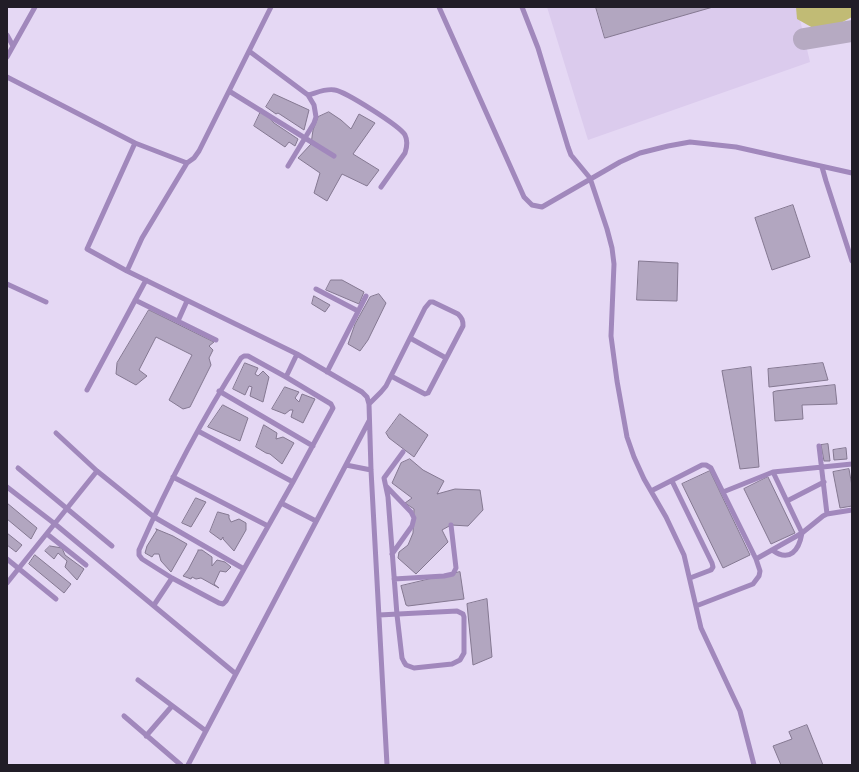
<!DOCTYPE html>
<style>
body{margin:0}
#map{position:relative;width:859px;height:772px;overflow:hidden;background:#e5d8f4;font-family:"Noto Serif",serif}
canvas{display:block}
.frame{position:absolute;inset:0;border:8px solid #211d27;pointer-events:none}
</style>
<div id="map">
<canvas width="859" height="772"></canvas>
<div class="frame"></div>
</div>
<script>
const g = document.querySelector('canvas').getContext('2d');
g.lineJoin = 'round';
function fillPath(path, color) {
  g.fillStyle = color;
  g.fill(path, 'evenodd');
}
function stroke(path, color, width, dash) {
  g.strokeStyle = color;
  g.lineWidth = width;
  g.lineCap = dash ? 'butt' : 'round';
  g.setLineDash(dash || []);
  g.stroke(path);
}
const built = new Path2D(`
 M547,7H596L605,38L713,7H797L810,62L588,140Z`);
const green = new Path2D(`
 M796,7H852V17L822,33L797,19Z`);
const taxiway = new Path2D(`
 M804,39L852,31`);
const building = new Path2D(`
 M596,7H713L605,38Z
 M274,94L309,110L304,130L278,113L276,114L266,107Z
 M262,109L274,123L298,139L295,146L289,142L285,147L254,126Z
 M329,112L341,120L351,129L359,114L375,123L353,154L379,170L367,186L342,174L327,201L314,193L320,173L298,158L311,144L313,130L318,117Z
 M793,205L810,257L772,270L755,218Z
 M639,261L678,263L677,301L637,300Z
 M331,280H342L364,292L359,304L326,290Z
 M379,294L386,303L368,340L360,351L348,344L355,324L370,297Z
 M314,296L330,305L325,312L312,304Z
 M149,310L214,342L209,346L213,350L209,358L211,365L190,407L183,409L169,400L192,355L156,337L139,370L147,376L136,385L116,374L117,363Z
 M245,363L258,368L255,374L258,376L263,371L269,377L263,402L250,396L252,387L249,386L245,395L233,389Z
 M823,363L828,380L769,387L768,369Z
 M751,367L759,467L740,469L722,371Z
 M835,385L837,404L802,405L803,419L775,421L773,392L776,391Z
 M285,387L299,392L295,398L299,402L302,394L315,399L303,423L291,417L293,410H290L285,414L272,409Z
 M223,405L248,418L240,441L208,427Z
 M400,414L428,435L414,457L389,438L386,433Z
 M264,425L277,433L276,439L283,437L294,443L282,464L270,454L266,453L256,447Z
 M828,444L830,461H824L821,445Z
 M846,448L847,459L834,460L833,450Z
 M410,459L423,470L444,481L437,494L455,489L480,490L483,510L468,526L451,525L442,530L448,542L416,574L398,558L399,552L408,545L413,533L414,509L405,503L412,498L392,483L401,463Z
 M849,469L852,486V506L840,508L833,472Z
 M710,471L750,555L723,568L682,484Z
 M768,477L795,533L771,544L744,489Z
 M196,498L206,502L191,527L182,523Z
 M7,503L37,528L31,539L7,519Z
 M218,512L229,515V518L231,522L239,519L246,523V530L234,551L223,539V537L221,540L210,532Z
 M156,529L173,536L187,544L171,572L161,561L159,554H154L152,557L145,553L147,546L157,530Z
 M7,533L22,545L16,552L7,545Z
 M50,546L62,548L65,555L84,569L77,580L65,567L67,561L58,553L54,559L45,551Z
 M198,550H202L212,557V566L217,560L225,562L231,567L226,572L220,571L214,584L219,588L201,578L196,579L192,577L191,579L183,576L188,570L198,551Z
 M35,555L71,584L64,593L29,564Z
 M460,572L464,599L408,606L406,605L401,586Z
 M487,599L492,657L473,665L467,604Z
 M807,725L823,765H781L773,746L792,739L789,732Z`);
const service = new Path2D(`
 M439,7L524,197L532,205L542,207L620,162L640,153L668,146L690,142L736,147L852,173
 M522,7L538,48L568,147L571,155L590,178L607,229L612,248L614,264L611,336L617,381L627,437L634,457L644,479L666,517L684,555L701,628L740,711L754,765
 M7,35L13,46
 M249,51L308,95L314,105L316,117L314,123L288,166
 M7,57L35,7
 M7,77L135,143L87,249L127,271L297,354L362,392L367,397L369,404L371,470L387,765
 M229,91L334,156
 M308,95C316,93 326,88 335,90C346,92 400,126 405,135C408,141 407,147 405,153L381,187
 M135,143L187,163L194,158L199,151L271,7
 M822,167L826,181L852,261
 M127,271L142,238L187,163
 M7,284L46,302
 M316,289L358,311
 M135,300L216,340
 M178,321L187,301
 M410,338L446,358
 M244,356H248L286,377L331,404L333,408L293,482L226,601L223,604L219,603L172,578L142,559L139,555V550C168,484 202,419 241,358Z
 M327,372L366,296
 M286,377L297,354
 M87,390L146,280
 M219,391L313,446
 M369,404L381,392L386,386L425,308L430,302H433L458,314C462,318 463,320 463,326L428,393L425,394L423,393L391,376
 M198,431L293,482
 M56,433L97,471L154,517L244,569
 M819,446L827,514
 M346,465L371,470
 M18,468L112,546
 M173,477L268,526
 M672,481L712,563L713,567L711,570L690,578
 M386,486L411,512L414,518L412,526L392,554
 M7,487L55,524L236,674
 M651,491L702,465H706L711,468L756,559L760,571L759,576L753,584L696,606
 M723,492L773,472L852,464
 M787,501L824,482
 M281,503L316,521
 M47,534L86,565
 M772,550C790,563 799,550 802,533L773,472
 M7,559L56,599
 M756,559L802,533L823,516L827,514L852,510
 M394,579L444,576L453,574L456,568L451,525
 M7,583L97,471
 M154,605L172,578
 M379,615L457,611L463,614L464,617V653L460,660L452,664L414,668L406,665L404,662L402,658L397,615L388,497L384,478L403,452
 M138,680L206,731
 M124,716L181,765
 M146,736L172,706
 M188,765L369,421`);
fillPath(built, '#dbcbed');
fillPath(green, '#c1bb75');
stroke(taxiway, '#b6aac2', 22);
fillPath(building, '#b2a6c0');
stroke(building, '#847891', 1);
stroke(service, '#a188bc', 5);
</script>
